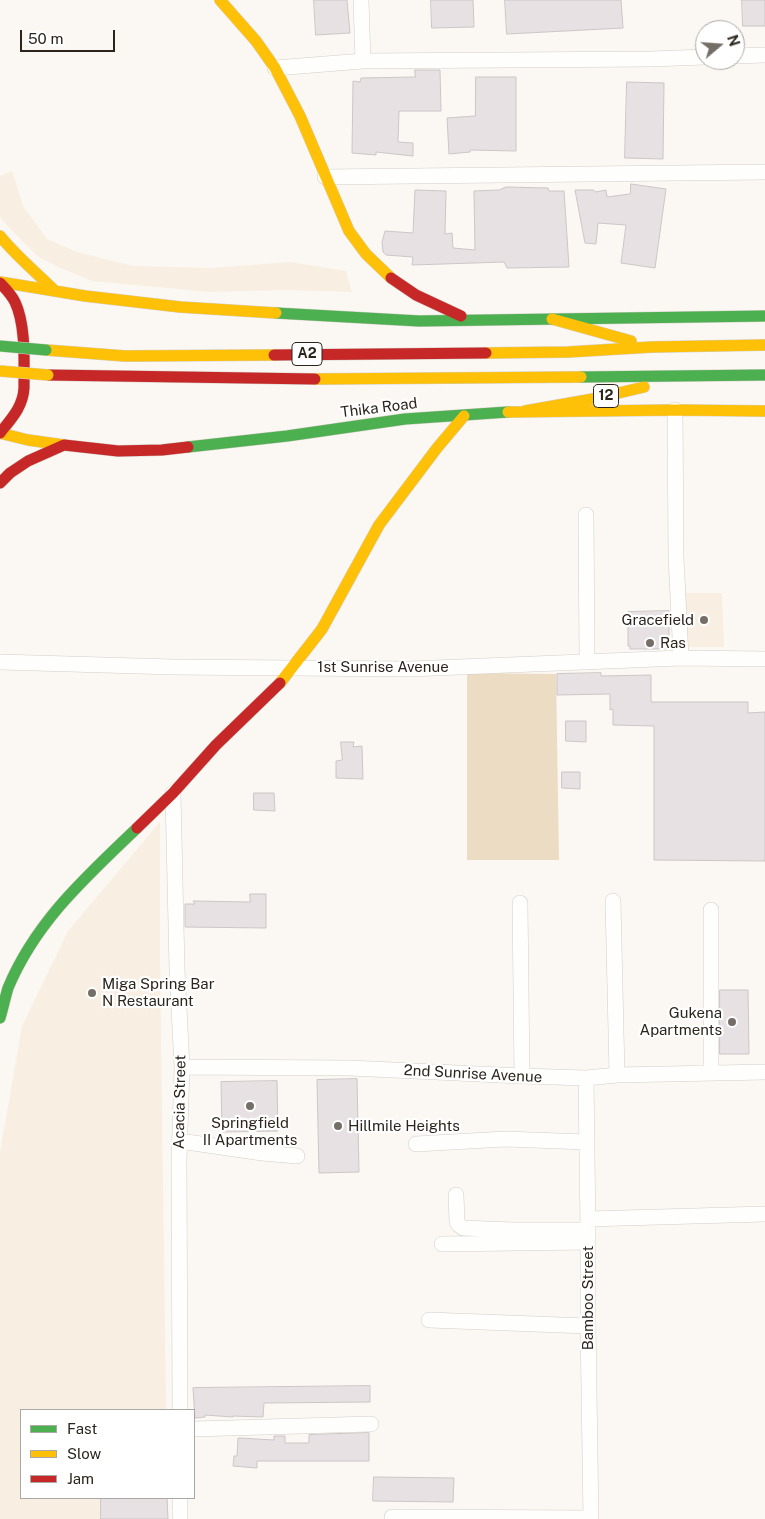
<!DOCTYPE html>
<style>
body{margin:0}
#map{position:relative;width:765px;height:1519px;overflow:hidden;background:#fbf7f2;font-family:"Public Sans",sans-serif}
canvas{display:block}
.legend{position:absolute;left:20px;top:1409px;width:175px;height:90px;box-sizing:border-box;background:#fff;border:1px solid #aaa8a4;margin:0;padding:6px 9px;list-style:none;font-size:15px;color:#2b251c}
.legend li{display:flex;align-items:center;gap:10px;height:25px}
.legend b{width:25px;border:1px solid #aaa8a4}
.north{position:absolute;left:695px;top:20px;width:50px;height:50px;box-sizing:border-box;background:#fff;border:1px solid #aaa8a4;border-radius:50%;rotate:72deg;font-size:14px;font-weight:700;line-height:20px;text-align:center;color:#2b251c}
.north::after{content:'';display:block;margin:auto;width:18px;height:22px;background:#746e67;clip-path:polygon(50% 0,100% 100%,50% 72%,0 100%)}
.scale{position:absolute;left:20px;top:30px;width:95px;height:22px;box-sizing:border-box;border:2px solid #2b251c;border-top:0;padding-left:6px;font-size:15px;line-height:18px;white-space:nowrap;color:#2b251c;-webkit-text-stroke:4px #fff;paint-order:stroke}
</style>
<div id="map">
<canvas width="765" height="1519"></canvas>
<ul class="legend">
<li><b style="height:6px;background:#4caf50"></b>Fast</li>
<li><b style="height:6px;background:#ffc107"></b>Slow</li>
<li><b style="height:6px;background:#c62828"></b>Jam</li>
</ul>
<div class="north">N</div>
<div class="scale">50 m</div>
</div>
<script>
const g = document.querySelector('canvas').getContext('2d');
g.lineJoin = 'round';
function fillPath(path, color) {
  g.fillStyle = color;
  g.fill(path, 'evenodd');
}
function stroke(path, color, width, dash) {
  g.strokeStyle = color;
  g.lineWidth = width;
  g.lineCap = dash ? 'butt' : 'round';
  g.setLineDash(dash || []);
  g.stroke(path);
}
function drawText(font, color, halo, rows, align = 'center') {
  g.font = font + ' "Public Sans",sans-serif';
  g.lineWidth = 4.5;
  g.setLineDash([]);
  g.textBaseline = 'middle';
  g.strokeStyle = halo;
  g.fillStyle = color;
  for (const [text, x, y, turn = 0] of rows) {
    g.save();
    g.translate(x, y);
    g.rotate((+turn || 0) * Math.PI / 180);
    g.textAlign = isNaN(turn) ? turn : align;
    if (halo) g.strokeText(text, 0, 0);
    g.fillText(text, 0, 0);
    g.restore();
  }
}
const built = new Path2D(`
 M12,171L23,206L47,239L77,252L133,266L211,268L290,262L346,271L352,292L287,290L210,292L92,281L56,266L37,256L2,220L0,216V176Z
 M684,593H722L724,647H685Z
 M160,822V961L166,1410H21V1498H168V1519H0V1152L22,1026L68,931Z`);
const green = new Path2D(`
 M467,673L556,674L559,860H467Z`);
const building = new Path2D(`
 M314,0H347L350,33L316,35Z
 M431,0H473L474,27L432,28Z
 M505,0H621L623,28L507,34Z
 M742,0H765V26H743Z
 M415,70H440L441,111H399L398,142L413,143V156L376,152V155L352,153L353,81L360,82L361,78L415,77Z
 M476,77H516V151L470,150V152L449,154L447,118L475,116Z
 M627,82L664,83L663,159L625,158Z
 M631,184L666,189L655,268L621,263L626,225L598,223L596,244L585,243L575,190H593L596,192L606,190L607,197L630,194Z
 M506,187L548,188L549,191H564L569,267L507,268L504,262L412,265L413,257L386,255L383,252L382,242L385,231L413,233L415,190L446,191L445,234L452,233L453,248L475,250L474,191L499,190Z
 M669,611V649H630V646H628V612Z
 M601,673V676L651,675V702H748V713L765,712V861L654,860V726L613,725V709L610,710V694L557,695V674Z
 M566,721H586V742L566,741Z
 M341,742H354L353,747L362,746L363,779L336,778V761L342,760Z
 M562,772H580V789L562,788Z
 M254,793H274L275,811L254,810Z
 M250,894H266V928L185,927V904H195L193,901L250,902Z
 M720,990H748L749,1054H720Z
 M357,1079L359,1172L319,1173L317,1080Z
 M277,1081L278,1131L222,1132L221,1082Z
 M370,1386V1402L264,1403L263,1417L233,1416V1417L205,1415V1417L195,1418L193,1388Z
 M369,1433V1461H257V1468L233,1466L234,1456H237L238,1438H240L274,1440V1436H285V1443H309V1435Z
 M374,1477L454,1478L453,1502L373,1501Z
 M101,1498H167L168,1519H101Z`);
const street = new Path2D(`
 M361,0L363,61
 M735,56L765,55
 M275,68L363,61L651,59L705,57
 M325,177L765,172
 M675,410L676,557L681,658
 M586,515L587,662
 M0,662L173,667L410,669L681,658L765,659
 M173,793L177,969L182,1067L179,1161L180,1410
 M613,901L617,1075
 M520,903L522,1076
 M182,1067L350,1068L522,1076L586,1078L617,1075L765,1072
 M711,1073V910
 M586,1078L588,1230V1326L591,1519
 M180,1141L262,1153L297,1156
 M416,1144L505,1139L587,1142
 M456,1195L457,1222L459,1225L463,1228L513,1230H588
 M588,1219L765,1214
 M442,1244L588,1242
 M429,1320L588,1326
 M194,1429L371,1424
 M180,1498V1519
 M392,1517L591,1518`);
const fast = new Path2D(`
 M276,313L419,321L765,316
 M581,377L765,375
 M188,447L287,436L405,419L508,412
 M0,1018C3,1008 5,998 8,988C36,921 86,877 137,828`);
const slow = new Path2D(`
 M220,0L256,41L275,68L300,116L349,231L366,254L391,278
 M0,236C16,256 37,273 55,291
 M0,282L85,296L180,307L276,313
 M552,319L631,341
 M46,350L125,356L274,355
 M486,353L568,352L652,347L765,345
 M315,379L581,377
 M525,411L593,399L644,387
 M508,412L675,410L765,411
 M0,433L28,440L64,445
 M280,683L322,629L379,525L437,448L464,416`);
const jam = new Path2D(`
 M391,278L416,295L461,316
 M0,283C6,289 11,294 15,302C26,325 24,362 24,388C23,407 11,419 0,433
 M274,355L486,353
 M48,375L315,379
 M0,483L10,473L28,461L64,445L118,451L162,450L188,447
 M137,828L173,793L216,745L280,683`);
const fastBridge = new Path2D(`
 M0,346L46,350`);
const slowBridge = new Path2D(`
 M0,371L48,375`);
const markers = [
 [704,620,5,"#746e67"],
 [650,643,5,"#746e67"],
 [92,993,5,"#746e67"],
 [732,1022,5,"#746e67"],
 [250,1106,5,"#746e67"],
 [338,1126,5,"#746e67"]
];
const shields = [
 [307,354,30],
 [606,396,25]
];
const shieldNames = [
 ["A2",307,354],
 ["12",606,396]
];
const streetNames = [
 ["Thika Road",379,408,-7],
 ["1st Sunrise Avenue",383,667],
 ["2nd Sunrise Avenue",473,1074,3],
 ["Acacia Street",180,1102,-89],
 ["Bamboo Street",588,1298,-90]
];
const poiNames = [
 ["Gracefield",694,620,"right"],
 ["Ras",660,643],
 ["Miga Spring Bar",102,984],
 ["N Restaurant",102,1001],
 ["Gukena",722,1013,"right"],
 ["Apartments",722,1030,"right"],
 ["Springfield",250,1123,"center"],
 ["II Apartments",250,1140,"center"],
 ["Hillmile Heights",348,1126]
];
fillPath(built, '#f8efe2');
fillPath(green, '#ecdcc3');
fillPath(building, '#e7e1e4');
stroke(building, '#cbc6c8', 1);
stroke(street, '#d3cec7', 16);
stroke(fast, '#d3cec7', 12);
stroke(slow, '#d3cec7', 12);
stroke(jam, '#d3cec7', 12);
stroke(street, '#fefefd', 15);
stroke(fast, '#4caf50', 11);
stroke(slow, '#ffc107', 11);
stroke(jam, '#c62828', 11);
stroke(fastBridge, '#d7d4d1', 12, []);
stroke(slowBridge, '#d7d4d1', 12, []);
stroke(fastBridge, '#4caf50', 11);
stroke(slowBridge, '#ffc107', 11);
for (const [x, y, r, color] of markers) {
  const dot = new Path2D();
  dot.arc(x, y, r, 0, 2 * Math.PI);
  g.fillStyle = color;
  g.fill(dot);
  stroke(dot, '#fff', 2);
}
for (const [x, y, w] of shields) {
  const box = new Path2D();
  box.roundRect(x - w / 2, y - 11.5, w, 23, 4);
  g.fillStyle = '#fff';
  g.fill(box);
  stroke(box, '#2b251c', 1);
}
drawText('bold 14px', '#2b251c', null, shieldNames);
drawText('15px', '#2b251c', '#fff', streetNames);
drawText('15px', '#2b251c', '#fff', poiNames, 'left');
</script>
